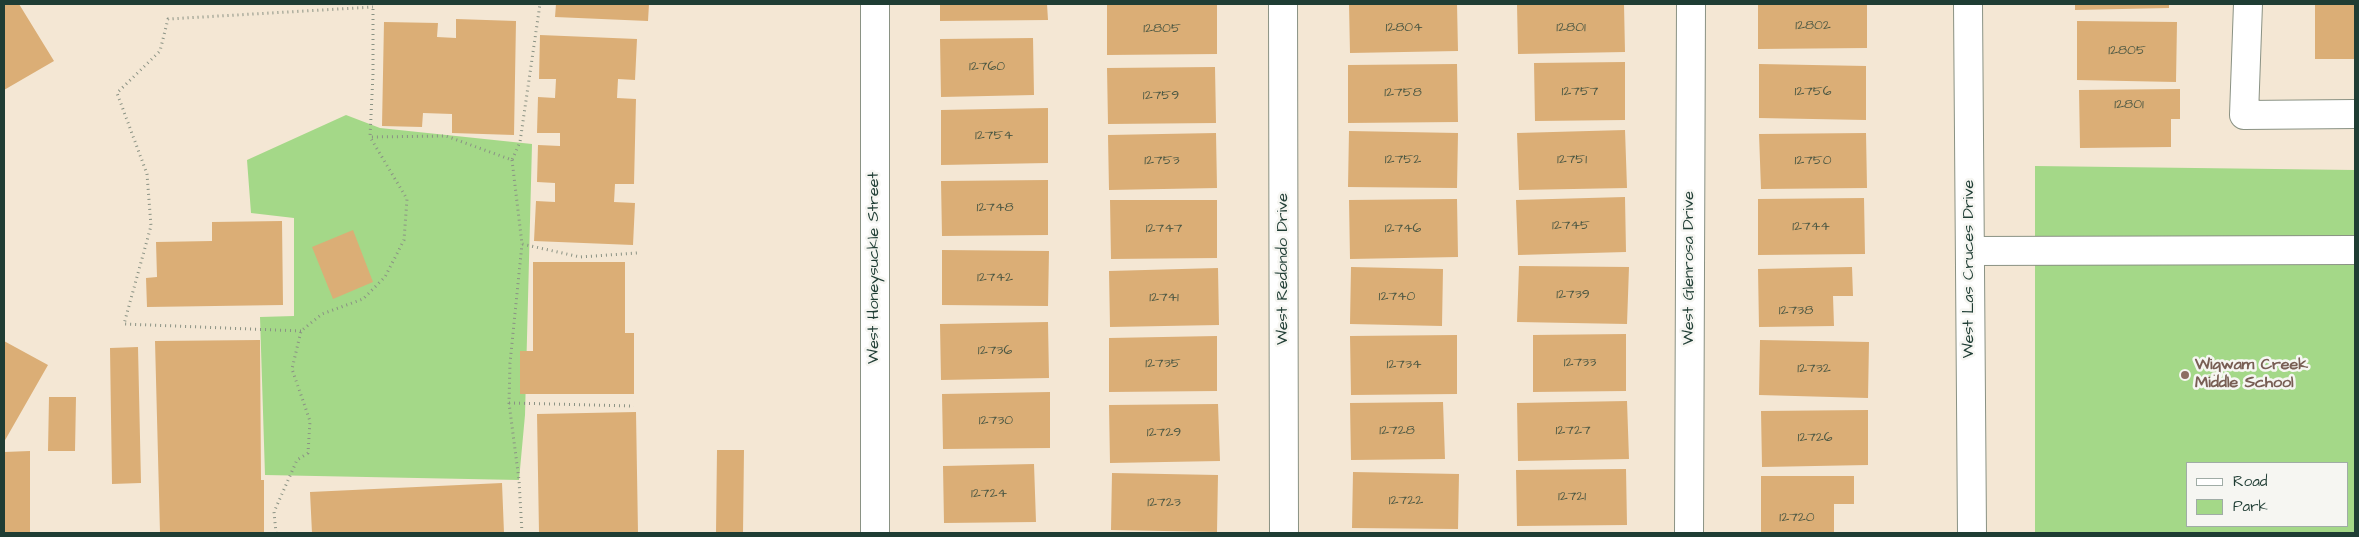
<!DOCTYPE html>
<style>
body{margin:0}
#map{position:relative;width:2359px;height:537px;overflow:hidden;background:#f4e7d4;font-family:"Architects Daughter",sans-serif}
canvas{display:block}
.frame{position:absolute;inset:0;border:5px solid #1f3d34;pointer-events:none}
.legend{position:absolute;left:2186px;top:462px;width:162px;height:65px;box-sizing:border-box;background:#f6f6f2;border:1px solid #a0aca6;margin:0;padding:6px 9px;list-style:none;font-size:15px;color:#1f3d34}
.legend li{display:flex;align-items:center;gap:10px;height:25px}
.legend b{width:25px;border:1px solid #a0aca6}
</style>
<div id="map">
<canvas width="2359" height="537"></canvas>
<div class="frame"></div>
<ul class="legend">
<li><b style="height:6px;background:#fff"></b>Road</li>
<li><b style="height:14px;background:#a4d888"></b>Park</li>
</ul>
</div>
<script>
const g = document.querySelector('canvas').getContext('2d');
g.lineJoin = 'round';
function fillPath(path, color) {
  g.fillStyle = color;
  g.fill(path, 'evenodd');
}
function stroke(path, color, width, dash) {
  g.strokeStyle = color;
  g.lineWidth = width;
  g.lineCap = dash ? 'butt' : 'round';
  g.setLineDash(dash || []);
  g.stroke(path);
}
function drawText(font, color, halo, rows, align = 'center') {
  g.font = font + ' "Architects Daughter",sans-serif';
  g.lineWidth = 5;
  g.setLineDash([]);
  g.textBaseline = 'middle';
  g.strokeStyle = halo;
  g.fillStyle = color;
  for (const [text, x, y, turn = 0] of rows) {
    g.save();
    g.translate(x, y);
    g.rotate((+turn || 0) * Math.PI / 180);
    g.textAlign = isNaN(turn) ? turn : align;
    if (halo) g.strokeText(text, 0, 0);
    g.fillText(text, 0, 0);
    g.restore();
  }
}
const green = new Path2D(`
 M346,115L380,128L532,144L525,415L519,480L265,475L260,317L294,316V218L251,213L247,160Z
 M2035,166L2355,170V533H2035ZM2188,463H2348V526H2188Z`);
const building = new Path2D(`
 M4,4H19L54,61L4,90Z
 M556,4H649L648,21L555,17Z
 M940,4H1047L1048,20L940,21Z
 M1107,4H1217V54L1107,55Z
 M1349,4H1457L1458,51L1350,53Z
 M1517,4H1624L1625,52L1518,54Z
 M1758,4H1867V48L1758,49Z
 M2075,4H2169V8L2075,10Z
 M2315,4H2355V59H2315Z
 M456,19L516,21L514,135L452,133V114L423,113L422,127L382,126L384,22L438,23L437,37L456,38Z
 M2077,21L2177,22L2176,82L2077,80Z
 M540,35L637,39L635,80L618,79L617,98L636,99L634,184H615L614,202L635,203L633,245L534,241L536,201L555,202V183L537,182L538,145L560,146V133H537L538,97L555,98L556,79H539Z
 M1033,38L1034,95L941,97L940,39Z
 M1625,62V120L1535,121L1534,63Z
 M1457,64L1458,122L1348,123V65Z
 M1759,64L1866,66V120L1759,118Z
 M1215,67L1216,123L1108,124L1107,68Z
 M2180,89V119H2171V147L2080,148L2079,90Z
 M1048,108V163L941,165V110Z
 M1625,130L1627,188L1519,190L1517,133Z
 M1349,131L1458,133L1457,188L1348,187Z
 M1216,133L1217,188L1109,190L1108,135Z
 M1866,133L1867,188L1761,189L1759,134Z
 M1048,180V235L942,236L941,181Z
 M1625,197L1626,252L1518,255L1516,200Z
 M1864,198L1865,254L1758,255V199Z
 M1457,199L1458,257L1350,259L1349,200Z
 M1110,200H1217V258L1111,259Z
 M282,221L283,305L147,307L146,278L157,277L156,242L212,241V222Z
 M353,230L373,282L333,299L312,247Z
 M942,250L1049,251L1048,306L942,305Z
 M533,262H625V333H634V394H520V351H533Z
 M1519,266L1629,267L1627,324L1517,322Z
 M1351,267L1443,269L1442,326L1350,324Z
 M1852,267L1853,296H1833L1834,326L1759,327L1758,269Z
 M1218,268L1219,325L1110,327L1109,271Z
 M1048,322L1049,378L941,380L940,324Z
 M1626,334V391L1533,392V335Z
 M1457,335V394L1351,395L1350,336Z
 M1217,336V391L1109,392V338Z
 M260,340L261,480H264V533H160L155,341Z
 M1760,340L1869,342L1868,398L1759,395Z
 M4,341L48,365L4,442Z
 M138,347L141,483L112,484L110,348Z
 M1050,392V448L943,449L942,394Z
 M49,397H76L75,451H48Z
 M1627,401L1629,459L1518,461L1517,403Z
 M1443,402L1445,459L1351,460L1350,403Z
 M1218,404L1220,461L1110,463L1109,405Z
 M1868,410V465L1762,467L1761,411Z
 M636,412L638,533H539L537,414Z
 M717,450H744L743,533H716Z
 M30,451V533H4V452Z
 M1034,464L1036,522L944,523L943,466Z
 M1626,469L1627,525L1517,526L1516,470Z
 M1353,472L1459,474L1458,529L1352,528Z
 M1112,473L1218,475L1217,532L1111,530Z
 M1761,476H1854V504H1834V533H1761Z
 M502,483L504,533H312L310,492Z`);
const path = new Path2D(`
 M373,4V74L370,137L446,136L512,160L520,142L540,4
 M512,160L522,244L580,257L637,253
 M301,331L124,324L151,226L147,174L117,93L160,51L168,19L373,7
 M509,403L634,406
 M276,533L274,512L297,460L308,453L310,421L292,369L301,331L322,314L363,299L385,277L404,240L407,199L370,137
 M522,533L519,480L509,403L510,363L522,244`);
const minor = new Path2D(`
 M875,4V533
 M1283,4L1284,533
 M1968,4L1972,533
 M2248,4L2244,115L2355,114
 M1970,251L2355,250
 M1689,533L1691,4`);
const markers = [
 [2185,375,5,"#8d6e63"]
];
const numberNames = [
 ["12802",1813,26],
 ["12804",1404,28],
 ["12801",1571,28],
 ["12805",1162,29],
 ["12805",2127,51],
 ["12760",987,67],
 ["12757",1580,92],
 ["12756",1813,92],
 ["12758",1403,93],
 ["12759",1161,96],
 ["12801",2129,105],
 ["12754",994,136],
 ["12752",1403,160],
 ["12751",1572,160],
 ["12753",1162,161],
 ["12750",1813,161],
 ["12748",995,208],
 ["12745",1571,226],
 ["12744",1811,227],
 ["12747",1164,229],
 ["12746",1403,229],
 ["12742",995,278],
 ["12739",1573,295],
 ["12740",1397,297],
 ["12741",1164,298],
 ["12738",1796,311],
 ["12736",995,351],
 ["12733",1580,363],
 ["12735",1163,364],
 ["12734",1404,365],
 ["12732",1814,369],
 ["12730",996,421],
 ["12728",1397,431],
 ["12727",1573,431],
 ["12729",1164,433],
 ["12726",1815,438],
 ["12724",989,494],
 ["12721",1572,497],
 ["12722",1406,501],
 ["12723",1164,503],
 ["12720",1797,518]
];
const streetNames = [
 ["West Honeysuckle Street",875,268,-90],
 ["West Glenrosa Drive",1690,268,-90],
 ["West Redondo Drive",1284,269,-90],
 ["West Las Cruces Drive",1970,269,-90]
];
const educationNames = [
 ["Wigwam Creek",2195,366],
 ["Middle School",2195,384]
];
fillPath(green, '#a4d888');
fillPath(building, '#dbae76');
stroke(minor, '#8a9284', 30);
stroke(path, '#8a9284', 3, [1, 4]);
stroke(minor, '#fff', 28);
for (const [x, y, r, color] of markers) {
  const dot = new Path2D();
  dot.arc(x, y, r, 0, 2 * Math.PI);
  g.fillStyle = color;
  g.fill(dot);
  stroke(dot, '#f6f6f2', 2);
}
drawText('14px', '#4e5944', null, numberNames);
drawText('16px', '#1f3d34', '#f6f6f2', streetNames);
drawText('bold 16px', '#785e54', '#f6f6f2', educationNames, 'left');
</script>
